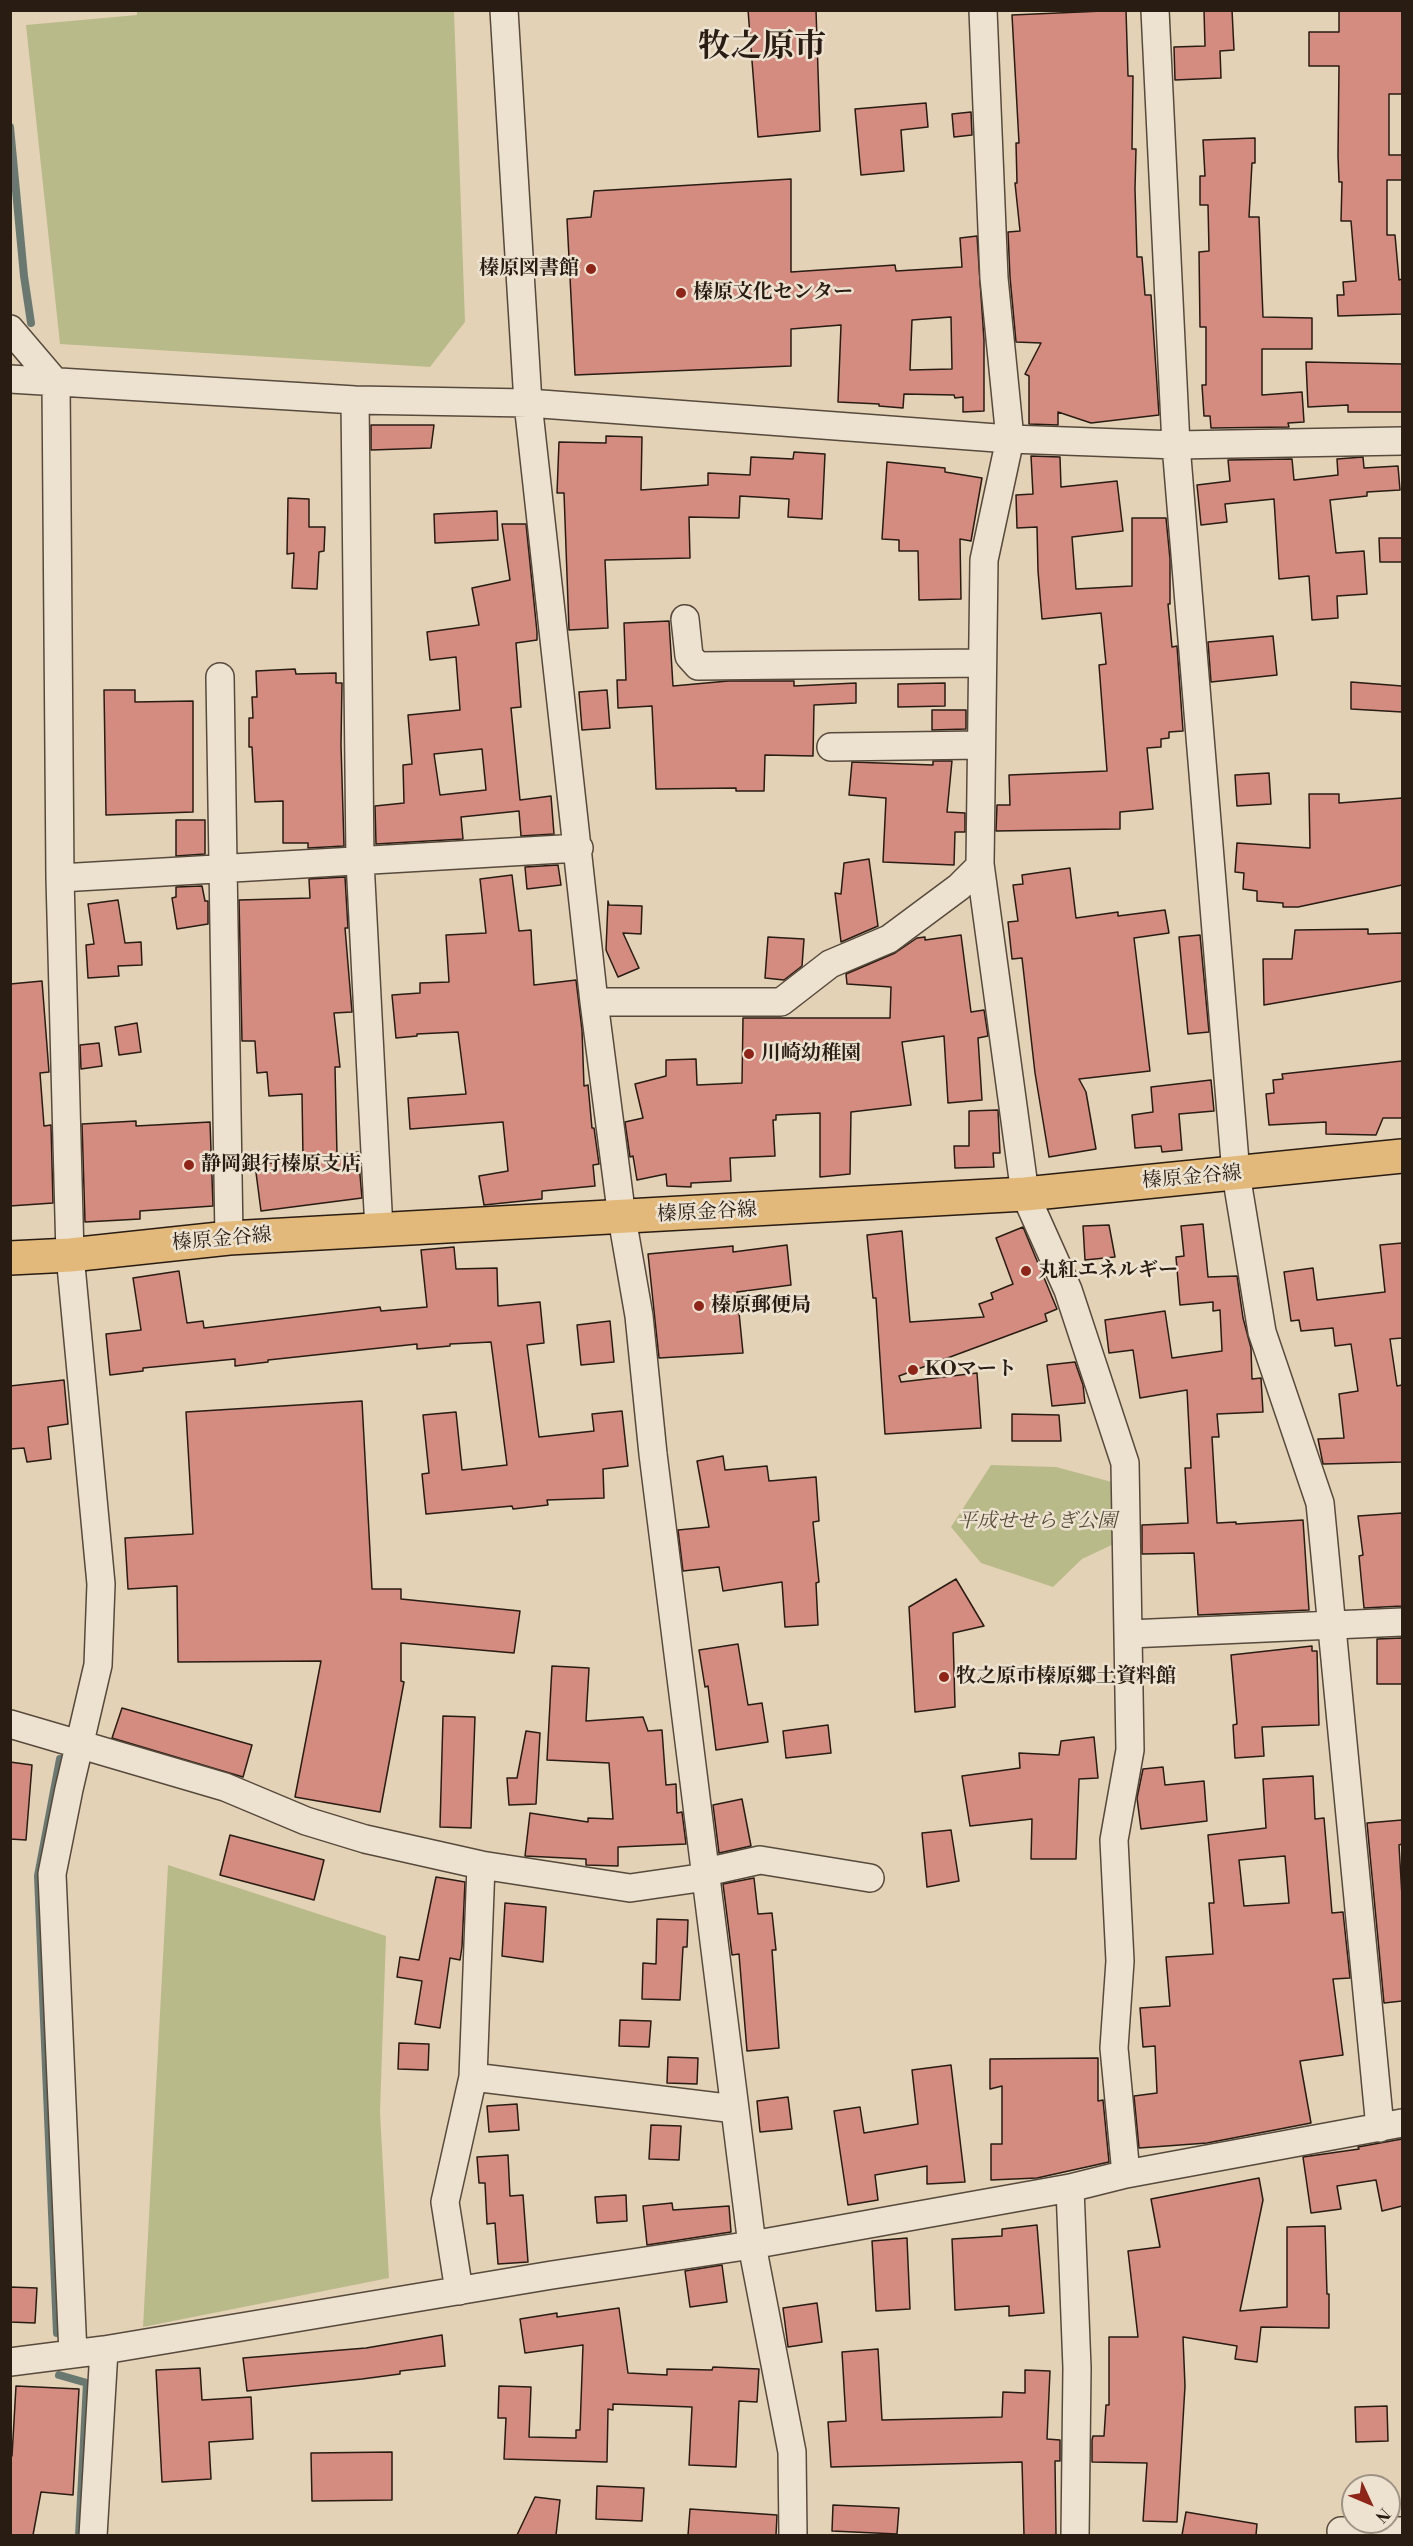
<!DOCTYPE html>
<meta charset="utf-8">
<style>
body{margin:0}
#map{position:relative;width:1413px;height:2546px;overflow:hidden;background:#e4d2b6;font-family:"Libre Bodoni",serif}
canvas{display:block}
.frame{position:absolute;inset:0;border:12px solid #281c13;pointer-events:none}
.north{position:absolute;left:1341px;top:2474px;width:60px;height:60px;box-sizing:border-box;background:#ede2d0;border:2px solid #9e9384;border-radius:50%;rotate:134deg;font-size:16px;font-weight:700;line-height:24px;text-align:center;color:#281c13}
.north::after{content:'';display:block;margin:auto;width:21px;height:27px;background:#8f2418;clip-path:polygon(50% 0,100% 100%,50% 72%,0 100%)}
</style>
<div id="map">
<canvas width="1413" height="2546"></canvas>
<div class="frame"></div>
<div class="north">N</div>
</div>
<script>
const g = document.querySelector('canvas').getContext('2d');
g.lineJoin = 'round';
function fillPath(path, color) {
  g.fillStyle = color;
  g.fill(path, 'evenodd');
}
function stroke(path, color, width, dash) {
  g.strokeStyle = color;
  g.lineWidth = width;
  g.lineCap = dash ? 'butt' : 'round';
  g.setLineDash(dash || []);
  g.stroke(path);
}
function drawText(font, color, halo, rows, align = 'center') {
  g.font = font + ' "Libre Bodoni","Noto Serif JP",serif';
  g.lineWidth = 5;
  g.setLineDash([]);
  g.textBaseline = 'middle';
  g.strokeStyle = halo;
  g.fillStyle = color;
  for (const [text, x, y, turn = 0] of rows) {
    g.save();
    g.translate(x, y);
    g.rotate((+turn || 0) * Math.PI / 180);
    g.textAlign = isNaN(turn) ? turn : align;
    if (halo) g.strokeText(text, 0, 0);
    g.fillText(text, 0, 0);
    g.restore();
  }
}
const green = new Path2D(`
 M137,10L454,11L465,322L430,367L60,344L26,25L137,15Z
 M991,1465L1056,1467L1112,1482L1116,1543L1082,1559L1053,1587L981,1563L951,1527Z
 M168,1865L386,1936L380,2112L389,2278L143,2327Z`);
const stream = new Path2D(`
 M10,127L24,276L31,323
 M57,2333L38,1876L60,1759
 M59,2375L87,2383L79,2536`);
const building = new Path2D(`
 M748,10H816L820,131L758,137Z
 M1126,10L1128,76H1133L1132,149H1136L1135,189L1137,257H1142L1145,295H1151L1159,415L1091,423L1058,412V425L1029,424V376L1025,374L1041,343L1016,342L1010,277L1008,232L1020,231L1015,183H1017L1016,143H1019L1012,15Z
 M1204,10H1232L1234,50L1220,51L1221,78L1175,80L1174,47L1205,46Z
 M1339,10H1402V94H1389V155H1402V180H1387V235H1395L1399,280L1402,279V314L1338,316L1337,295H1344L1343,282L1356,281L1351,221H1341L1342,182H1339L1338,156L1339,66H1309V32H1339Z
 M926,103L928,127L901,130L904,171L861,175L855,109Z
 M971,112L972,135L954,137L952,114Z
 M1255,138V163H1252L1249,217H1259L1263,317L1312,318V349H1262V395L1302,392L1304,422L1288,423L1289,427L1211,428L1210,416H1204L1202,385H1206V327H1200L1199,252L1209,251L1208,205H1200V176H1205L1203,140Z
 M791,179V272L895,265L896,271L962,267L960,238L977,236L984,340V411L963,412V397L955,398L954,395L904,394L903,408L879,406V404L838,402L841,325L791,329V366L575,375L567,219L591,217L594,191ZM951,317L952,369L910,370L912,320Z
 M1306,362L1402,364V412H1348V405L1308,407Z
 M371,425H434L431,448L371,450Z
 M606,436L642,437L641,490L708,485V473L750,475L751,457L793,459L794,452L825,454L822,519L788,517L789,499L740,496L739,518L689,517L690,558L605,560L608,628L569,630L564,493H557L559,442L606,443Z
 M1031,456L1060,457L1061,487L1117,481L1123,531L1072,537L1076,589L1132,586V518H1166L1170,559V604H1168L1172,647L1177,646L1183,731L1169,732V738L1161,739V747L1147,748L1153,809L1120,812V829L996,831L997,805H1010L1009,775L1107,771L1099,665L1106,664L1101,613L1042,619L1038,571L1037,527L1017,528L1016,495L1033,494Z
 M1363,457L1364,468L1398,466L1400,490L1367,492V496L1330,500L1336,553L1364,551L1367,594L1337,596L1338,618L1312,620L1309,576L1279,579L1274,499L1225,504L1227,522L1201,525L1197,485L1230,481L1228,460L1292,459L1294,480L1338,475L1337,459Z
 M887,462L945,468V472L982,478L971,541L960,539L961,599L919,600L918,551H899V540L882,539Z
 M288,498L309,499V527H325L324,551L319,552L317,589L292,588L294,553L287,554Z
 M497,511L498,540L435,543L434,514Z
 M502,524H526L537,632V640L516,643L521,707L511,708L520,800L551,796L554,834L521,836L519,811L461,817L463,839L376,844L375,806L404,803L403,765L412,764L408,715L460,710L456,657L430,660L427,632L479,625L472,588L510,580ZM482,749L486,790L440,795L434,754Z
 M1379,538H1402V562H1380Z
 M669,621L673,686L728,681H794V686L856,683V703L814,705L813,756L765,755L764,791H736V788L656,789L652,706L618,708L617,680H626L624,623Z
 M1273,636L1277,675L1211,682L1208,642Z
 M295,669L296,674L336,673V683H342L341,745L344,846L308,848V843H283V801L255,802L252,747H249V718H253L252,697H257L256,671Z
 M1351,682L1402,686V712L1351,709Z
 M945,683V706L898,707V684Z
 M104,690H135V702L193,701V812L106,815Z
 M607,690L610,728L582,730L579,692Z
 M932,710H966V729L932,730Z
 M933,761H952L947,812L965,813V832H955L954,865L883,862L886,798L849,795L852,762L933,765Z
 M1269,773L1271,804L1237,806L1235,775Z
 M1309,794H1339V803L1402,798V885L1298,907H1283V903L1257,901V891L1243,889L1244,873L1235,872L1237,843L1310,848Z
 M176,820H205V854L176,856Z
 M869,859L878,926L841,942L835,893L841,894L844,863Z
 M558,865L561,885L527,889L525,867Z
 M1070,868L1076,918L1118,912V916L1165,910L1169,933L1134,938L1150,1071L1079,1079L1086,1092L1096,1149L1049,1157L1035,1073L1022,958L1012,959L1008,922L1018,921L1013,885L1023,884L1022,875Z
 M512,875L519,931L531,930L534,985L576,980L582,1030L584,1086L588,1085L592,1128H594L599,1164L593,1165L595,1186L542,1191V1199L484,1205L479,1176L508,1171L503,1122L410,1129L408,1098L466,1094L458,1032L417,1034V1036L396,1038L392,995L420,993V983L449,982L446,935L486,933L480,879Z
 M345,877L348,928H345L352,1012L334,1013L340,1067H335L337,1155L358,1152L362,1198L261,1211L255,1165L303,1159L302,1094L269,1096L267,1072L257,1073L255,1041H242L239,900L310,898L309,879Z
 M202,886L205,901H208V924L177,929L172,898L176,897V887Z
 M118,900L125,943L141,942L142,965L118,966L119,976L88,978L86,945L94,944L88,904Z
 M608,901L609,905L642,906L641,934L623,933L639,968L618,977L606,950Z
 M1368,929V934L1402,933V981L1264,1005L1263,959H1292L1295,930Z
 M961,935L971,1012L984,1010L988,1036L978,1038L982,1100L948,1103L944,1036L902,1042L911,1105L851,1112L850,1174L820,1177V1113L776,1115V1120H773L775,1156L730,1158L731,1181L691,1183V1187L667,1186L666,1174L637,1180L633,1156L630,1157L625,1122L643,1118L635,1084L666,1076V1060L696,1059L697,1085L742,1083L743,1018H890L891,987L847,984L846,974L895,953L917,938L925,937V940Z
 M1200,935L1209,1032L1188,1034L1179,937Z
 M768,937L804,939L802,966L784,980L765,978Z
 M42,981L49,1072L40,1073L44,1126L51,1125L53,1203L10,1206V984Z
 M137,1023L141,1052L119,1055L115,1027Z
 M99,1043L102,1066L81,1069L80,1045Z
 M1402,1061V1118H1383L1376,1135L1326,1134V1122L1269,1125L1266,1094L1274,1093L1273,1080L1283,1079L1282,1074Z
 M1211,1080L1214,1111L1179,1114L1182,1150L1162,1152L1161,1146L1135,1148L1132,1115L1153,1112L1151,1087Z
 M998,1110L1000,1153H993L994,1167L955,1168L954,1146H969V1111Z
 M136,1121V1126L210,1122L213,1206L140,1211V1219L85,1222L82,1124Z
 M1203,1224L1208,1277L1237,1276L1243,1318L1251,1348L1252,1379L1261,1378L1263,1412L1217,1414L1219,1437H1212L1217,1523L1236,1522V1524L1303,1520L1309,1610L1198,1615L1194,1553L1142,1554V1525L1188,1523L1185,1468H1191L1187,1390L1140,1398L1133,1350L1109,1353L1105,1320L1165,1311L1172,1358L1222,1351L1220,1310L1213,1311V1302L1180,1305L1176,1257L1184,1256L1181,1226Z
 M1109,1225L1115,1257L1085,1260L1083,1226Z
 M1023,1227L1057,1309L1045,1314L1047,1321L899,1376L901,1382L977,1373L981,1428L885,1434L876,1298H873L867,1235L902,1231L910,1322L984,1317L979,1304L993,1299L991,1293L1013,1284L996,1238Z
 M1402,1243V1338L1390,1339L1397,1386L1402,1385V1462L1323,1464L1318,1439L1344,1438L1339,1394L1358,1391L1351,1344L1335,1346L1333,1328L1301,1331L1299,1320L1291,1321L1284,1272L1313,1268L1317,1300L1385,1292L1380,1245Z
 M787,1245L791,1285L737,1292L743,1353L659,1358L648,1254L733,1246V1252Z
 M454,1247L456,1269L497,1268L498,1306L540,1302L544,1343L527,1345L539,1437L594,1431L592,1414L622,1411L628,1466L603,1469L604,1498L547,1500L548,1505L513,1509L512,1506L426,1514L422,1474L429,1473L423,1415L456,1412L462,1470L507,1465L491,1342L450,1344V1346L417,1349V1344L268,1360V1362L235,1366V1359L143,1368V1371L110,1375L106,1334L141,1330L133,1278L179,1271L187,1323L203,1321L204,1328L380,1307L381,1311L427,1307L421,1250Z
 M610,1321L614,1362L581,1365L577,1325Z
 M1075,1362L1083,1385L1085,1403L1052,1406L1047,1365Z
 M64,1380L68,1424L48,1427L51,1459L27,1462L24,1448L10,1449V1386Z
 M362,1401L372,1589H401V1599L520,1611L514,1653L401,1643V1681L404,1682L380,1812L295,1797L321,1661L178,1662L177,1586L128,1589L125,1538L193,1534L186,1412Z
 M1012,1414L1059,1415L1061,1441H1012Z
 M723,1456L725,1470L767,1466L769,1481L816,1477L819,1521L813,1522L819,1582L816,1583L818,1625L785,1627L782,1582L723,1591L719,1567L683,1571L678,1530L709,1527L697,1461Z
 M1402,1513V1606L1364,1608L1359,1556L1363,1555L1358,1516Z
 M956,1579L984,1626L953,1633L955,1707L915,1712L909,1607Z
 M1402,1638V1684H1377V1639Z
 M738,1644L748,1705L762,1703L768,1742L716,1750L708,1686L705,1687L699,1650Z
 M1312,1646V1651H1317L1319,1725L1262,1727L1264,1756L1235,1758L1233,1725L1237,1724L1231,1655Z
 M552,1666L589,1668L586,1721L643,1717L648,1731L662,1730L666,1785L676,1784L677,1813L682,1812L686,1844L618,1847V1866L586,1865V1859L525,1856L530,1813L588,1822V1818L613,1819L609,1763L547,1760Z
 M122,1708L252,1745L243,1777L112,1738Z
 M443,1716L475,1717L471,1828L440,1827Z
 M828,1725L831,1753L786,1758L783,1731Z
 M526,1731L540,1733L536,1804L509,1805L507,1778H517Z
 M1094,1737L1098,1778L1079,1779L1076,1859H1031L1032,1819L970,1826L962,1776L1020,1768L1019,1753L1059,1755L1061,1741Z
 M10,1762L32,1765L26,1840L10,1839Z
 M1163,1767L1165,1785L1204,1781L1207,1821L1141,1829L1137,1798L1143,1769Z
 M1313,1776L1315,1819L1324,1818L1332,1913L1343,1912L1350,1978L1333,1979L1343,2055L1300,2061L1311,2123L1207,2143L1139,2148L1134,2096L1157,2093L1155,2046L1143,2047L1140,2008L1170,2006L1166,1957L1213,1954L1209,1903H1214L1208,1835L1266,1828L1263,1779ZM1285,1856L1289,1903L1244,1906L1239,1860Z
 M742,1799L751,1846L719,1853L713,1805Z
 M1402,1820V1844L1399,1845L1402,1896V2001L1384,2003L1367,1823Z
 M951,1830L959,1881L927,1887L922,1833Z
 M230,1835L324,1860L314,1900L220,1875Z
 M436,1877L465,1882L462,1947L460,1960L450,1958L440,2028L415,2024L422,1981L397,1977L400,1957L419,1960Z
 M754,1878L758,1914L772,1913L776,1950H772L779,2048L747,2051L739,1954L732,1955L723,1884Z
 M505,1903L546,1907L543,1962L502,1956Z
 M657,1919L688,1920L687,1947H683L680,2000L642,1999L643,1963L656,1964Z
 M620,2020L651,2021L649,2047L619,2046Z
 M399,2043L429,2044L428,2070L398,2069Z
 M668,2057L698,2058L697,2084L667,2083Z
 M1098,2058V2101L1103,2100L1109,2162L1037,2178L991,2180V2144H1002V2086L990,2089V2059Z
 M951,2065L965,2182L927,2184V2166L875,2175L878,2200L848,2205L834,2111L860,2107L864,2133L918,2124L912,2070Z
 M788,2097L792,2129L760,2132L757,2101Z
 M517,2104L519,2130L489,2132L487,2106Z
 M651,2125L681,2126L679,2160L649,2159Z
 M1402,2139V2206L1382,2211L1376,2180L1337,2186L1341,2209L1311,2213L1303,2157L1359,2149L1358,2147Z
 M508,2155L510,2196L523,2195L528,2262L498,2264L495,2223L487,2224L485,2183H479L477,2157Z
 M1259,2178L1263,2200L1240,2311L1287,2307V2227L1325,2226L1327,2294H1329V2328L1261,2327L1257,2362L1235,2359L1237,2346L1183,2337L1185,2386L1177,2522L1143,2521L1147,2463L1092,2462V2440L1093,2436H1104L1106,2405H1109V2337H1138L1128,2251L1160,2247L1151,2199Z
 M626,2195L627,2221L597,2223L595,2197Z
 M672,2203L673,2210L729,2206L731,2232L647,2245L643,2206Z
 M1037,2225L1044,2313L1009,2316V2306L955,2310L952,2239L1002,2236V2229Z
 M907,2238L910,2309L876,2311L872,2241Z
 M722,2265L727,2302L690,2307L685,2271Z
 M10,2287L37,2288L35,2323L10,2322Z
 M817,2303L822,2342L788,2347L783,2308Z
 M619,2308L628,2373L667,2375V2369L712,2370L713,2367L759,2369L757,2402L739,2401L736,2467L689,2465L692,2407L613,2404V2410L608,2409L607,2462L504,2459L506,2418H498L499,2386L531,2387L529,2437L576,2438V2430H580L583,2345L525,2353L520,2319L557,2313V2317Z
 M442,2335L445,2366L400,2371V2374L362,2379L247,2391L243,2358L366,2348Z
 M878,2349L882,2420L1002,2417L1003,2392L1025,2393V2370L1050,2371L1047,2439L1060,2440V2461H1055L1056,2535H1024L1022,2462L831,2467L828,2422L846,2421L842,2352Z
 M200,2368L202,2400L251,2397L253,2439L209,2442L211,2479L162,2482L156,2370Z
 M16,2386L79,2389L73,2495L41,2492L33,2535H10V2456H12Z
 M1387,2406L1388,2441L1356,2442L1355,2407Z
 M392,2452V2500L312,2501L311,2453Z
 M597,2486L644,2488L642,2521L596,2519Z
 M535,2497L560,2500L556,2535H517Z
 M833,2505L899,2508L897,2534L832,2531Z
 M690,2509L777,2515L776,2535H688Z
 M1186,2512L1257,2524L1256,2535H1182Z`);
const minor = new Path2D(`
 M504,10L528,403L594,1002L622,1218L639,1316L653,1454L752,2245L792,2452L793,2536
 M983,10L994,278L1010,439L984,560L980,864L1025,1194L1068,1290L1125,1463L1130,1750L1114,1840L1120,1961L1114,2048L1126,2174
 M1155,10L1176,445L1236,1174L1262,1332L1320,1503L1380,2128
 M10,329L56,383L60,878L70,1255L101,1584L98,1665L69,1789L52,1874L73,2354
 M10,379L355,400L528,403L1010,439L1176,445L1402,441
 M355,400L360,861L379,1230
 M685,619L689,656L698,666L982,663
 M220,677L229,1238
 M831,747L981,745
 M60,878L579,848
 M594,1002H781L830,964L889,939L959,887L980,866
 M1129,1634L1402,1622
 M10,1724L225,1787L306,1821L365,1839L481,1865L630,1888L706,1877
 M706,1872L760,1860L870,1878
 M473,2077L735,2109
 M1070,2188L1077,2368L1075,2536
 M459,2291L445,2202L473,2077L481,1865
 M10,2362L104,2350L552,2275L752,2245L1070,2188L1126,2174L1402,2123
 M1341,2531H1402
 M93,2536L104,2350`);
const major = new Path2D(`
 M10,1258L70,1255L229,1238L1025,1194L1402,1156`);
const markers = [
 [591,269,6,"#8f2418"],
 [681,293,6,"#8f2418"],
 [749,1054,6,"#8f2418"],
 [189,1165,6,"#8f2418"],
 [1026,1271,6,"#8f2418"],
 [699,1306,6,"#8f2418"],
 [913,1370,6,"#8f2418"],
 [944,1677,6,"#8f2418"]
];
const poiNames = [
 ["榛原図書館",579,269,"right"],
 ["榛原文化センター",693,293],
 ["川崎幼稚園",761,1054],
 ["静岡銀行榛原支店",201,1165],
 ["丸紅エネルギー",1038,1271],
 ["榛原郵便局",711,1306],
 ["KOマート",925,1370],
 ["牧之原市榛原郷土資料館",956,1677]
];
const streetNames = [
 ["榛原金谷線",1192,1178,-5],
 ["榛原金谷線",707,1213,-3],
 ["榛原金谷線",222,1240,-5]
];
const parkNames = [
 ["平成せせらぎ公園",1037,1522]
];
const townNames = [
 ["牧之原市",762,48]
];
fillPath(green, '#b9ba8a');
stroke(stream, '#697972', 8);
fillPath(building, '#d48b80');
stroke(building, '#281c13', 1.5);
stroke(minor, '#574a3c', 30);
stroke(major, '#281c13', 36);
stroke(minor, '#ede2d0', 27);
stroke(major, '#e2b97b', 33);
for (const [x, y, r, color] of markers) {
  const dot = new Path2D();
  dot.arc(x, y, r, 0, 2 * Math.PI);
  g.fillStyle = color;
  g.fill(dot);
  stroke(dot, '#ede2d0', 2);
}
drawText('bold 20px', '#281c13', '#ede2d0', poiNames, 'left');
drawText('20px', '#281c13', '#ede2d0', streetNames);
drawText('italic 20px', '#544b37', '#ede2d0', parkNames);
drawText('bold 32px', '#281c13', '#ede2d0', townNames);
</script>
